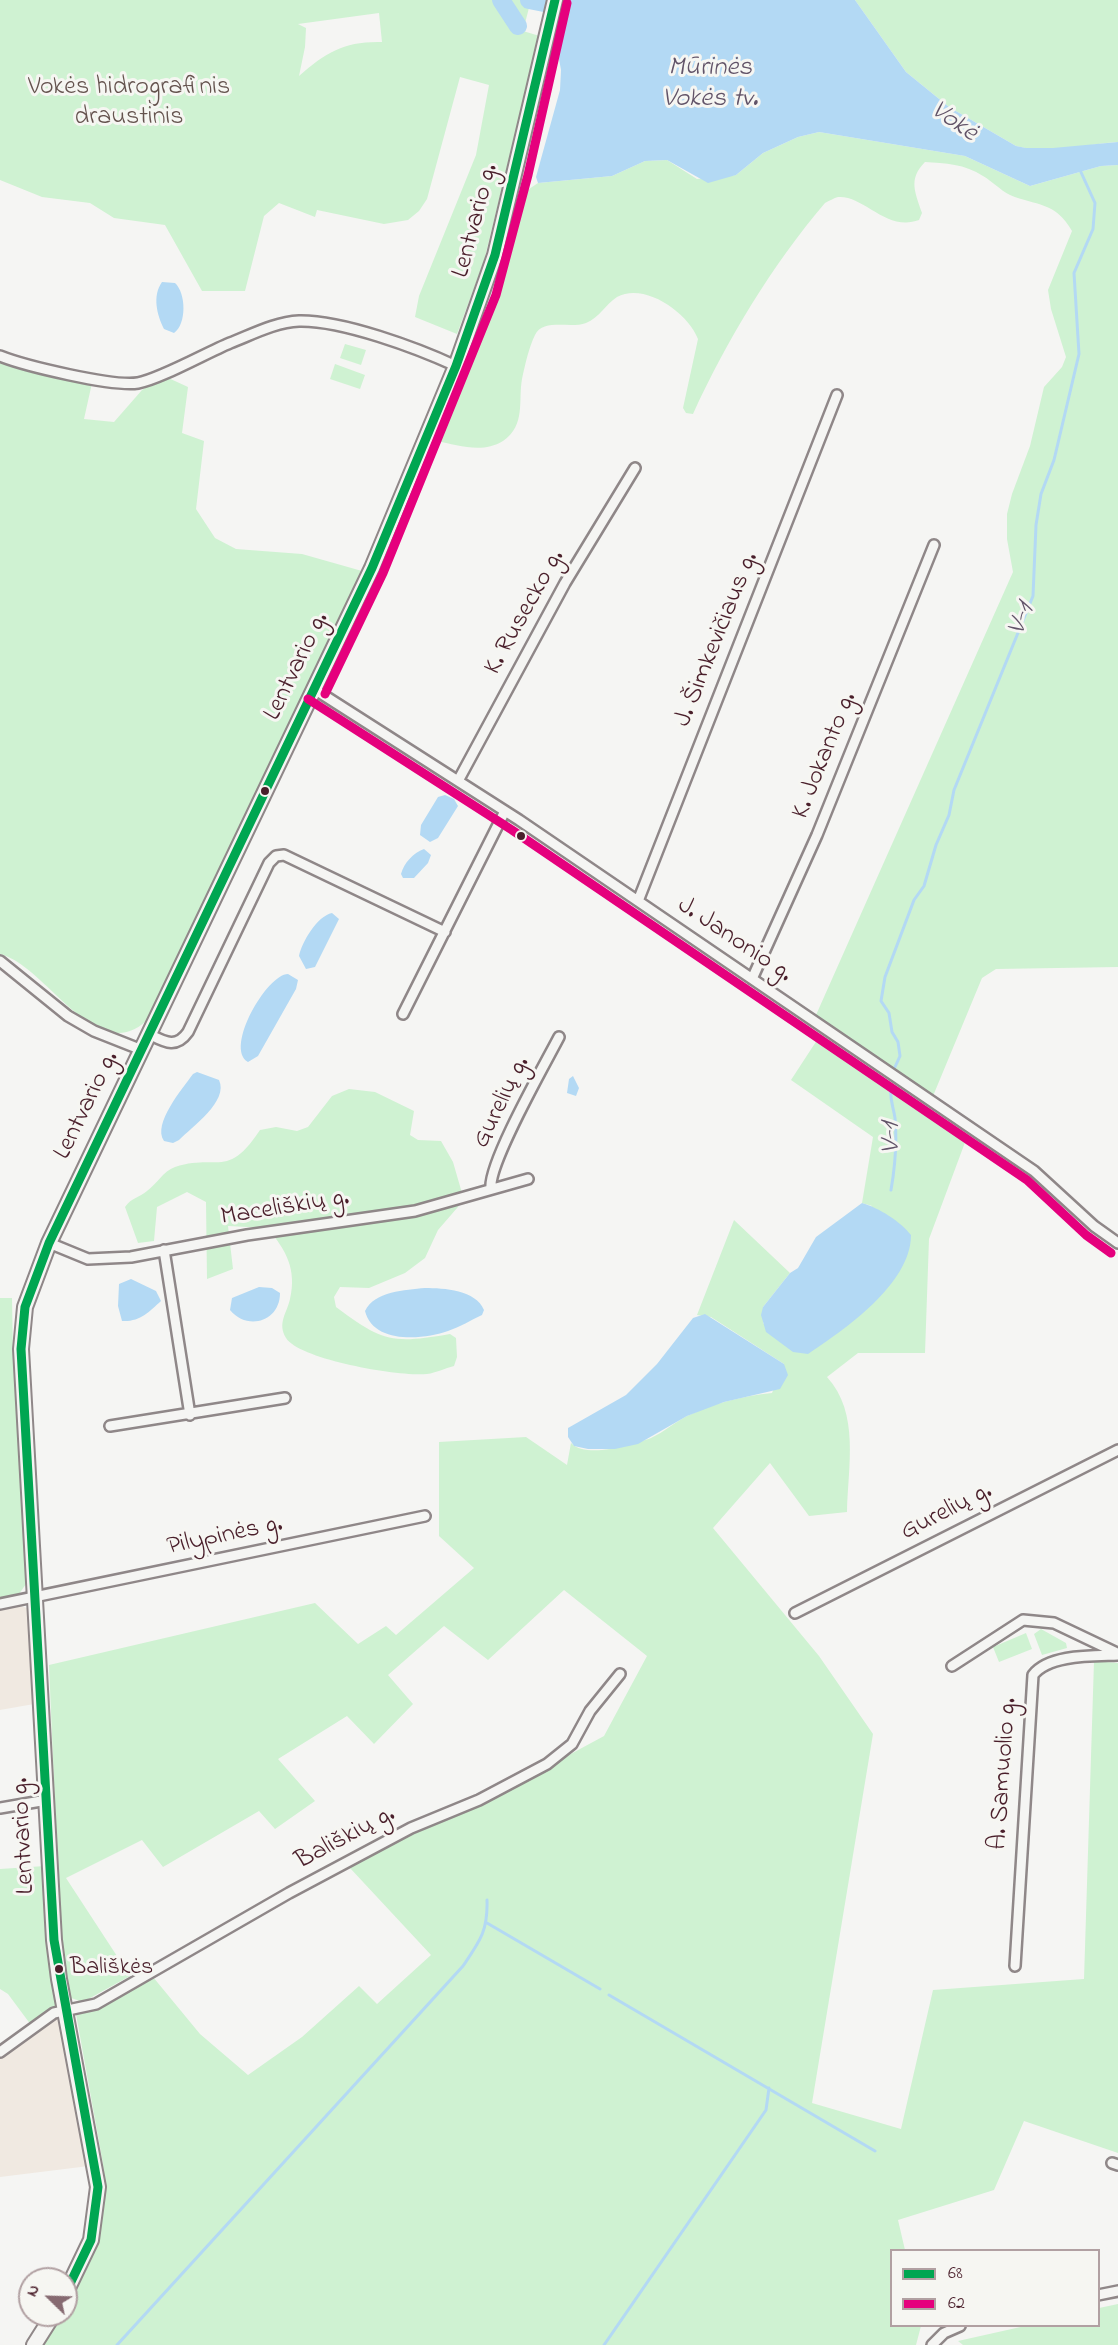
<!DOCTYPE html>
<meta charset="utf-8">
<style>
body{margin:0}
#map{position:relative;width:1118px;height:2345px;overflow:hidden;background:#f5f5f3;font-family:"Indie Flower",sans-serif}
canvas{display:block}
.legend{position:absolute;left:890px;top:2249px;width:210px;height:78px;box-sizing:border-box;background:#f6f6f2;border:2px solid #b1a0a2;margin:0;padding:8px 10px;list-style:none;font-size:18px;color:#4a1f2b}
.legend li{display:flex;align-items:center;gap:12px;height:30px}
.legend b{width:30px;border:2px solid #b1a0a2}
.north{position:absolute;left:18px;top:2267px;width:60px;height:60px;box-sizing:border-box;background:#f6f6f2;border:2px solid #b1a0a2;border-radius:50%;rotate:293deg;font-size:16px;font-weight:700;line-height:24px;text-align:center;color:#4a1f2b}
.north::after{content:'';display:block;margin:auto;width:21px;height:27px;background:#866a71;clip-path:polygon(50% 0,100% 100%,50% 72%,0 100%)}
</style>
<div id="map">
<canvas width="1118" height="2345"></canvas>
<ul class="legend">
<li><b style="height:8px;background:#00a651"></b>68</li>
<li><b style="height:8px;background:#e5007d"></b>62</li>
</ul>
<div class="north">N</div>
</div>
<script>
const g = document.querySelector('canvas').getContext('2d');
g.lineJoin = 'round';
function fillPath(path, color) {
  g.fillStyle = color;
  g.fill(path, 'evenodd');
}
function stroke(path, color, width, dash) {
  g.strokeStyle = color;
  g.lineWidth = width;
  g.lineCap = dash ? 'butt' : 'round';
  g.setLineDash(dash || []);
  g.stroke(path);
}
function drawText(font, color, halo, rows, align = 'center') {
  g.font = font + ' "Indie Flower",sans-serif';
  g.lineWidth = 6;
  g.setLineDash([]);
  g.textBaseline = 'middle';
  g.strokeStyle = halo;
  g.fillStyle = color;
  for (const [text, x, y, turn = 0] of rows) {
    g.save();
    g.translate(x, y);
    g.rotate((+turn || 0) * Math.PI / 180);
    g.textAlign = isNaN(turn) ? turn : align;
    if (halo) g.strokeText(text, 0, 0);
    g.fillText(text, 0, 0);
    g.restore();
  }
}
const built = new Path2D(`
 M21,1606L27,1608L29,1613L34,1704L0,1710V1610Z
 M60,2006L89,2166L0,2177V2055Z`);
const green = new Path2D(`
 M0,0H531L523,31L543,37L531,85H527L484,261L457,334L415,317L419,296L476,155L489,85L460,77L427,199L419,211L408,220L384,224L317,210L315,217L279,203L264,216L245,291H202L165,225L114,218L90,203L42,197L0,180ZM379,13L382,42C345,41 326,52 299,76L305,47L306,28L298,24Z
 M855,0H1118V142C1086,144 1047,155 1016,146L949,107L906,72Z
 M819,132L965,156L1030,186L1101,166L1118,165V967L996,969L982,978L933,1096L816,1015L1013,572L1007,539V514L1012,494L1030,446L1044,387L1062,367L1066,357L1051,309L1048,290L1072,231C1055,201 1036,206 1010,195C1000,190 992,181 983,176C965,164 945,163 925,162C908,179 915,192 922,213L919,220C886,232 864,195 838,197C834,198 829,201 825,203C772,265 727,340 693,414L686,413L683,408L698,339C688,313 645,282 617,297C606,304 599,318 586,323C571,329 543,318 535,335C529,347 525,365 522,379C518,401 526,425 503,441C482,454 458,445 436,441L477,342L504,267L526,191L538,183L612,176L645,161L667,160L697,179L736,175L763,153L798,137Z
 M345,344L366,350L361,365L340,358Z
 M0,360L16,366L92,383L84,419L114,422L142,390L164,376L188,387L182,433L204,441L196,509L215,538L236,549L302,554L362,571L151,1016C99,1074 48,966 0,954Z
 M335,364L365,375L360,389L330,379Z
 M821,1034L967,1137L929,1239L925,1353H858L827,1377C860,1413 848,1466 847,1512L809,1516L770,1463L713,1528L819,1656L873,1734L812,2103L901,2129L933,1990L1084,1979L1094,1661L1118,1663V2153L1024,2121L994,2190L898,2220L905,2250H892V2326H921L916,2345H42L61,2315H66V2307C96,2259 109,2221 103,2164L76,2014L101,2006L153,1977L200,2034L248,2075L302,2037L359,1986L377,2004L431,1955L350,1868L419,1828L482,1802L604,1736L647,1656L564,1590L488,1660L444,1626L388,1675L413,1704L374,1744L347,1716L278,1759L315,1801L275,1829L259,1811L163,1867L142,1840L66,1878L130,1976L83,2002L68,1997L60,1923L49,1665L315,1603L358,1644L386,1626L396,1635L474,1568L439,1536V1442L526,1437L567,1465L571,1443C586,1459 633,1445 651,1438C664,1432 675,1422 687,1416C714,1403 743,1396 772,1393L784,1364L711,1317L697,1315L734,1220L790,1273L763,1307V1324L872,1206L862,1203L873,1137L791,1080Z
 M349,1089L375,1092L414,1111L410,1135L418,1140L441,1141L453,1162L464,1200L438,1230L425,1258L405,1273L369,1288L340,1287L334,1297L336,1307C383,1342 392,1344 450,1334L456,1338L457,1357L454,1366C445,1368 436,1373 427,1374C401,1377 300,1360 286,1338C277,1323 287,1313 290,1299C297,1270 286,1249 267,1228L228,1226L233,1269L207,1279L206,1202L187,1192L157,1207L154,1241L138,1243L125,1207C132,1197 139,1198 147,1191C157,1184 163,1171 175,1167C218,1153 227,1180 260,1130L276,1127L297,1131L308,1127L332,1096Z
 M0,1298H12L13,1355L26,1584L19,1594L0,1598Z
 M1041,1629L1066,1643L1067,1648L1042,1655L1034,1634Z
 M1026,1633L1032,1649L999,1662L993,1647Z
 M45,1866L47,1937L60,2006L31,2025L8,1994L0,1989V1869Z
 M1118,2304V2345H963L958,2341L1025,2326H1098L1099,2308Z`);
const water = new Path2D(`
 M560,0H855L906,72L949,107L1016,146L1026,148H1053L1118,142V165L1101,166L1030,186L965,156L819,132L798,137L763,153L736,175L708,183L667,160L645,161L612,176L538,183L536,177L560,90L561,70L556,43L550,41Z
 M162,282L175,283C186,293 187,324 174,333L164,329C157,315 152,296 162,282Z
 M445,795L454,799L458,806L438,838L430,842L420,835L421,825L438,797Z
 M424,849L431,855L428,863L414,878H403L401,874C404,863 413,853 424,849Z
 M332,913L339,919L315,967L306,969L299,956C302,942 317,916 332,913Z
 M288,974L298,980L296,989L258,1056L248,1062C224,1048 267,974 288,974Z
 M197,1072L219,1080C229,1101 192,1127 179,1140L173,1143L164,1141C152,1124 183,1088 193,1074Z
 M573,1076L579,1088L576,1096L567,1093L569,1079Z
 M862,1203C879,1208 900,1221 911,1235C911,1284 844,1330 808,1354L793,1352L766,1332L761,1315L763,1307L790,1273L798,1268L816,1237Z
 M131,1279L156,1291L161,1301C149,1312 140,1322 122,1321L118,1306L119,1284Z
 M259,1287L272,1288L280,1293C280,1322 247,1331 230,1310L232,1298Z
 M425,1288C444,1288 476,1290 484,1310L482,1315C471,1320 460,1327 448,1331C423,1340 373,1344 365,1311C375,1291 405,1290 425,1288Z
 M705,1314L784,1364L788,1375L780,1389L724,1402L687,1416L638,1444L615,1449H588L574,1446L568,1437V1428L626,1395L657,1364L693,1318Z`);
const stream = new Path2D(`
 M895,1067L900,1056L898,1042L892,1032L889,1013L881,1001L885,977L914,900L924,886L936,845L949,815L954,790L1033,596L1036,525L1041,494L1054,460L1079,354L1074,273L1093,229L1095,203L1080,170
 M891,1190C895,1167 897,1141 895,1118C893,1105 889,1098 891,1085
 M487,1923L600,1989
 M609,1995L875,2151
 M117,2345L463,1966C480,1941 488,1931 487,1900
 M604,2345L766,2110L769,2088`);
const river = new Path2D(`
 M501,0L518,26
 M529,0L549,4`);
const street = new Path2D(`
 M0,356C25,366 113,387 138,383C160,379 206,353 230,343C251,335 275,322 299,321C342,320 417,348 456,366
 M314,689L519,820L1034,1171L1094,1226L1118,1243
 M458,781L565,583L635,468
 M638,901L837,395
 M0,961L68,1016L94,1031L142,1050
 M752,979L817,835L934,545
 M403,1014L505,811
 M149,1034C165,1042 176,1049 188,1032L269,863L276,856L284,855L445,932
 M491,1188C488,1164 545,1064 559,1037
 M49,1243L88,1259L131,1257L247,1235L415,1211L528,1179
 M164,1250L190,1415
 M110,1426L285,1398
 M0,1604L425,1516
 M795,1613L1118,1450
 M952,1666L1023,1620L1054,1623L1117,1653
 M0,1808L47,1800
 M1015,1966L1033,1675C1049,1654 1094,1656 1118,1655
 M0,2052L54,2013L96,2004L289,1893L411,1828L479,1800L547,1764L572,1744L590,1711L620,1674
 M1112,2163L1118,2165
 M1098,2295L1118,2291
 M932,2345L944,2333L960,2326`);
const secondary = new Path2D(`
 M66,2292L91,2240L98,2187L59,1979L54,1940L21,1349L25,1307L49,1243L372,568L456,366L495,255L555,0
 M34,2345L53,2315`);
const bus1 = new Path2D(`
 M66,2292L91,2240L98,2187L54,1940L21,1349L25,1307L49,1243L372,568L456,366L495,255L555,0`);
const bus2 = new Path2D(`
 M325,694L383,573L496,295L528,175L567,3
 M308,699L512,830L1027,1180L1086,1235L1111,1253`);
const markers = [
 [265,791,5,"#4a1f2b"],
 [521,836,5,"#4a1f2b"],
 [59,1969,5,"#4a1f2b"]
];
const busNames = [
 ["Bališkės",70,1969]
];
const parkNames = [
 ["Vokės hidrografinis",129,89],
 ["draustinis",129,119]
];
const streetNames = [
 ["Lentvario g.",477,221,-75],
 ["K. Rusecko g.",526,613,-61],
 ["J. Šimkevičiaus g.",718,640,-68],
 ["Lentvario g.",298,667,-64],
 ["K. Jokanto g.",826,756,-68],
 ["J. Janonio g.",734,941,34],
 ["Gurelių g.",503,1103,-64],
 ["Lentvario g.",88,1106,-64],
 ["Maceliškių g.",285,1209,-9],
 ["Gurelių g.",947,1513,-27],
 ["Pilypinės g.",225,1537,-12],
 ["A. Samuolio g.",1005,1774,-86],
 ["Lentvario g.",25,1836,-93],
 ["Bališkių g.",346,1839,-28]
];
const waterNames = [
 ["Mūrinės",710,70],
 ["Vokės tv.",710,101],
 ["Vokė",953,123,35],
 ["V-1",1023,620,-69],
 ["V-1",893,1138,-92]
];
fillPath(built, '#f0e9e1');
fillPath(green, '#cff2d2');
fillPath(water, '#b3d9f4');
stroke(stream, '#b3d9f4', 3);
stroke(river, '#b3d9f4', 18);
stroke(street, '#8f8788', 14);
stroke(secondary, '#8f8788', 18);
stroke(street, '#f5f5f3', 9);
stroke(secondary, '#f5f5f3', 14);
stroke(bus1, '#00a651', 9);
stroke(bus2, '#e5007d', 9);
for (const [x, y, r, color] of markers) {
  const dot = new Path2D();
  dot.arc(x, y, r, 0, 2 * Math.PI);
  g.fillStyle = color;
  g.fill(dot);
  stroke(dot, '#f6f6f2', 2);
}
drawText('24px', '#4a1f2b', '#f6f6f2', busNames, 'left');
drawText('26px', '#64534e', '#f6f6f2', parkNames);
drawText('26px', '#4a1f2b', '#f6f6f2', streetNames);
drawText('italic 27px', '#615368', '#f6f6f2', waterNames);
</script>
